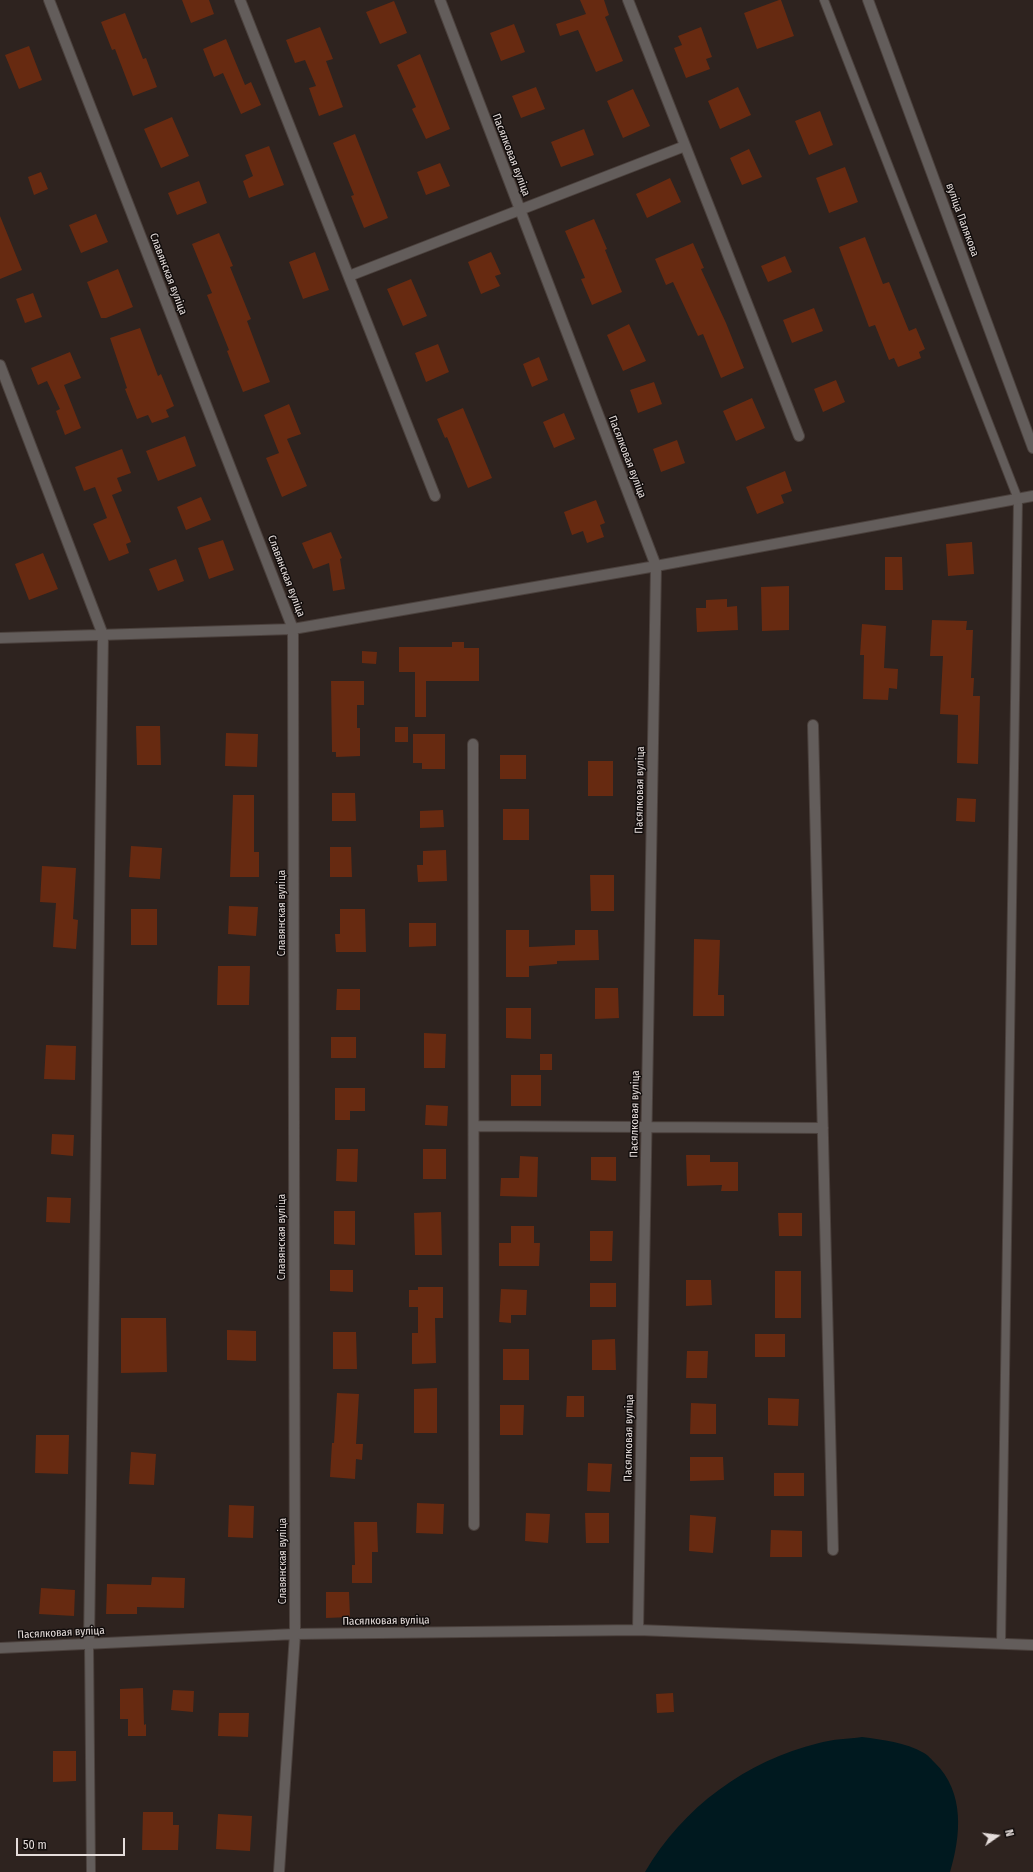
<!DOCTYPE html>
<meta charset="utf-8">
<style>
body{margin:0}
#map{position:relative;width:1033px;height:1872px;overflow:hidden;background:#2e231f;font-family:"Fira Sans Condensed",sans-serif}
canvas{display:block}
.north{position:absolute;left:977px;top:1816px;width:40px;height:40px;-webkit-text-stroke:3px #120d0c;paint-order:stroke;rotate:76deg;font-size:11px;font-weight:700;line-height:16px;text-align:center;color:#e5dddb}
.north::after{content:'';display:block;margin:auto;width:14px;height:18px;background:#e5dddb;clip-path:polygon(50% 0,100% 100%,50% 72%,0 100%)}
.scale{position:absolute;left:16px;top:1838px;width:109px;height:18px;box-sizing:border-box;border:2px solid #e5dddb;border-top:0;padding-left:5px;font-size:12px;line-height:14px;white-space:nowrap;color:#e5dddb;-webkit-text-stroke:3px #120d0c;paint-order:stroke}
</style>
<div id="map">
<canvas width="1033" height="1872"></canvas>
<div class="north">N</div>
<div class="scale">50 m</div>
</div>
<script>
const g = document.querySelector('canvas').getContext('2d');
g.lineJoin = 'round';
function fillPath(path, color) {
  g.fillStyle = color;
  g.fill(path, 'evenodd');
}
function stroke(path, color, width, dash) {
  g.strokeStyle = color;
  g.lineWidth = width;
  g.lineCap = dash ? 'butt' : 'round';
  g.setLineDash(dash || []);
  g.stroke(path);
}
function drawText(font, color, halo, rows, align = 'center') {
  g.font = font + ' "Fira Sans Condensed",sans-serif';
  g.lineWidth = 3;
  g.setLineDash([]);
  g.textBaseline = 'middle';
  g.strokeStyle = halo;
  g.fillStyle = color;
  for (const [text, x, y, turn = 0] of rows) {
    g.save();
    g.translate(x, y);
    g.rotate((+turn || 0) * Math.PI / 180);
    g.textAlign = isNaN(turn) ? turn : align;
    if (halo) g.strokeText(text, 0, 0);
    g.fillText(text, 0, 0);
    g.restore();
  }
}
const water = new Path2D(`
 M862,1737C883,1740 905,1742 924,1753C928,1755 932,1760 935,1763C965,1792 961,1836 950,1872H645C683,1807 746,1761 819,1743C833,1739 848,1739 862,1737Z`);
const building = new Path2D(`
 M182,0H209L214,14L191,23Z
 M580,0H604L609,15L605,17L623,61L596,72L578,30L560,36L556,24L586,14Z
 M779,0H781L794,36L757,49L744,13Z
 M394,1L407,33L380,44L366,12Z
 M125,13L143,59L146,58L157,87L133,96L115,49L112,50L101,22Z
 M514,24L525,52L501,61L490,33Z
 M320,27L333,59L326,61L343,107L319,116L309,88L316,86L305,60L295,63L286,40Z
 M701,27L712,57L706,59L710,69L686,78L674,48L682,45L678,36Z
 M226,39L245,85L251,82L261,105L241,114L223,73L214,77L203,49Z
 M29,46L42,80L19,89L5,55Z
 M420,54L450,129L426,139L412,109L416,107L397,65Z
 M536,87L545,109L521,118L512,96Z
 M738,87L751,115L720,129L708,101Z
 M633,89L650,126L623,138L607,101Z
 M820,111L833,145L809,155L795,121Z
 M172,117L189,156L161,168L144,129Z
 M584,129L594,155L561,167L551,142Z
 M355,134L388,218L364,228L351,196L354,195L333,143Z
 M269,146L284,185L249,198L243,181L253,176L245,155Z
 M749,149L762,177L742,185L730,158Z
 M440,163L450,186L426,195L417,172Z
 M845,167L858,202L829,213L816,178Z
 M41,172L48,189L34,195L28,177Z
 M670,178L681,202L647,218L636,194Z
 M199,181L207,203L177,215L168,193Z
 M96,214L108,242L81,253L69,225Z
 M0,216L22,270L0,279Z
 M594,219L607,249L605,250L622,292L592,305L581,279L585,278L565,231Z
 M219,233L233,266L230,267L251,319L247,321L270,382L243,392L227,351L229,350L207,295L212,293L192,244Z
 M865,237L883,284L889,282L909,331L916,328L925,349L919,352L921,358L898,367L894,358L889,360L875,325L869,327L839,247Z
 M693,243L704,268L701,269L726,323L744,368L721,378L703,334L698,336L673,282L666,285L655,259Z
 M315,252L329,290L303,299L289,262Z
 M491,252L501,274L495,276L500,286L481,294L468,262Z
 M785,256L792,272L768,282L761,266Z
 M118,269L133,307L106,318H101L87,282Z
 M411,279L427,316L403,326L387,289Z
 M33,293L42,317L25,323L16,299Z
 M814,308L823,331L792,343L783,320Z
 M629,324L646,361L623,371L607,335Z
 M140,328L158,376L161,374L174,406L166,410L169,417L152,423L148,415L137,419L125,389L127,388L110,338Z
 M438,344L449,372L426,382L415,353Z
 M70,352L81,378L64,385L81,428L65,435L56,411L60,409L47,381L38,385L31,368Z
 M539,357L548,380L532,387L523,364Z
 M836,380L845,402L823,412L814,389Z
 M654,382L662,404L638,413L630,390Z
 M752,398L765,428L736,441L723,411Z
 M289,404L301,434L287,439L307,486L282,497L266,458L279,453L264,415Z
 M463,408L492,478L468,488L447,437L445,438L437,419Z
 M564,413L575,439L554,448L543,422Z
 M185,436L196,466L158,481L146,451Z
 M677,440L685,463L661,472L653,449Z
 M122,449L131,473L117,478L122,491L112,495L131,542L126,544L129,553L109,561L93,524L107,518L95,487L84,491L75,467Z
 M785,471L792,491L781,495L784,503L757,514L746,487Z
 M201,497L211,520L186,530L177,507Z
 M596,500L605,523L600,525L604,537L587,543L583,531L572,535L564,512Z
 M331,532L342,558L340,559L345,589L333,591L329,563L313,569L302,543Z
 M223,540L234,570L209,579L198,548Z
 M972,542L974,574L948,576L946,544Z
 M43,553L58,589L29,600L15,564Z
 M885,557H902L903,590H885Z
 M176,559L184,581L158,591L149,569Z
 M789,586V630L762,631L761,587Z
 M727,599V607L737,606L738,630L697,632L696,608H706V600Z
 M932,620L967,621L966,630H973L971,678H974L973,696H980L978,764L957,763L958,715L940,714L943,656H930Z
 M862,624L886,626L884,668L898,669L897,689L889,688L888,700L863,699L864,655H860Z
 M452,642H464V648H479V681H426V717H415V672H399V647H452Z
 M362,651L377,652L376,664L362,663Z
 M331,681H364V705H357V728H360V756L336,757V752H332Z
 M136,726H160L161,765H137Z
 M395,727H408V742H395Z
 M226,733L258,734L257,767L225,766Z
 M413,734H445V769H422V763H413Z
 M500,755H526V779H500Z
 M588,761H613V796H588Z
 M332,793H355L356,821H332Z
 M233,795H254V852H259V877H230Z
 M957,798L976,799L975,822L956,821Z
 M503,809H529V840H503Z
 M443,810L444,827L420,828V811Z
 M131,846L162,848L160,879L129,877Z
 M330,847H351L352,877H330Z
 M446,850L447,881L418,882L417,865H423V851Z
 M42,866L76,868L73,919L78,920L76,949L53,947L56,903L40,902Z
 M590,875H614V911H591Z
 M229,906L258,907L256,936L228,934Z
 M131,909H157V945H131Z
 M340,909H365L366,952H336L335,934H340Z
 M409,923H436V946L409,947Z
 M506,930H529V947L575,945V930H598L599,960L557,961V964L529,966V977H506Z
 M694,939L720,940L718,995H724V1016H693Z
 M218,966H250L249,1005H217Z
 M595,988H618L619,1018L595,1019Z
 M337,989H360V1010H336Z
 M506,1008H531V1039L506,1038Z
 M424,1033L446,1034L445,1068H424Z
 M331,1037H356V1058H331Z
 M46,1045L76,1046L75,1080L44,1079Z
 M540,1054H552V1070H540Z
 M511,1075H541V1106H511Z
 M335,1088H365V1111H350V1120H335Z
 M426,1105L448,1106L447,1126L425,1125Z
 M52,1134L74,1135L73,1156L51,1154Z
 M337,1149H358L357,1182L336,1181Z
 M423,1149H446V1179H423Z
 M686,1155H710V1162H738V1191H721L722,1185L687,1186Z
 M520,1156L538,1157L537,1197L500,1196L501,1178H519Z
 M591,1157H616V1181L591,1180Z
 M47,1197L71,1198L70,1223L46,1222Z
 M334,1211H355V1245L334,1244Z
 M441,1212L442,1255H415L414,1213Z
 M778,1213H802V1236H779Z
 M511,1226H534V1243H540L539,1266H499V1243H511Z
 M590,1231H613L612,1261H590Z
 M330,1270H353V1292L330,1291Z
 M775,1271H801V1318H775Z
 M686,1280H711L712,1305L686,1306Z
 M590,1283H616V1307H590Z
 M418,1287H443V1318H435L436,1363L412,1364V1333H418V1307H409V1290H418Z
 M501,1289L527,1290L526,1315H511V1323L499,1322Z
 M121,1318H166L167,1372L121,1373Z
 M227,1330L256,1331V1361L227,1360Z
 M333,1332H356L357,1369H333Z
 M755,1334H785V1357H755Z
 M615,1339L616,1370H592V1340Z
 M503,1349H529V1380H503Z
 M687,1351H708L707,1378H686Z
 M437,1388V1433H414V1389Z
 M337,1393L359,1394L356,1444H363L362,1460L356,1459L355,1479L330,1477L332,1443H334Z
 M567,1396H584V1417H566Z
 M768,1398L799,1399L798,1426L768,1425Z
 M691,1403L716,1404V1434H690Z
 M500,1405H524L523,1435H500Z
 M36,1435H69L68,1474L35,1473Z
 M131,1452L156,1454L154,1485L129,1484Z
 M690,1457H723L724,1480L690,1481Z
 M588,1463L612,1464L610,1492L587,1491Z
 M774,1473H804V1496H774Z
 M417,1503L444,1504L443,1534L416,1533Z
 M229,1505L254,1506L253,1538L228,1537Z
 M526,1513L550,1514L548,1543L525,1541Z
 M585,1513H609V1543H586Z
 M690,1515L716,1517L713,1553L689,1551Z
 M354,1522H377L378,1552H372V1583H352V1565H355Z
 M771,1530L802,1531V1557H770Z
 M152,1577L185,1578L184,1608L137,1607V1614H106L107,1584L151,1585Z
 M41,1588L75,1590L74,1616L39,1614Z
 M326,1592H349L350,1617L326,1618Z
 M143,1688L144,1725L146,1724V1736H128V1719H120V1689Z
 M173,1690L194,1691L193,1712L171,1710Z
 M673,1693L674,1712L657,1713L656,1694Z
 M219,1713H249L248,1737L218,1736Z
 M53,1751H76V1781L53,1782Z
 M143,1812H173V1825H179L178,1850H142Z
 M218,1814L252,1816L250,1851L216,1849Z`);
const service = new Path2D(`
 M824,0L1018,499L1001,1644
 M89,1643L91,1872`);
const minor = new Path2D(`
 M49,0L293,629L295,1634L279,1872
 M240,0L435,496
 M628,0L799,436
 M868,0L1033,448
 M349,276L685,146
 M0,365L103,635L89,1643
 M0,638L293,629L656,566L1033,496
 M813,725L833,1550
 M473,744L474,1525
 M474,1126L823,1128
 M638,1630L1033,1645
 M0,1648L295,1634L638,1630L656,566L440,0`);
const streetNames = [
 ["Пасялковая вуліца",511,155,69],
 ["вуліца Палякова",962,220,70],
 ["Славянская вуліца",168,274,69],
 ["Пасялковая вуліца",627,457,69],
 ["Славянская вуліца",286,576,69],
 ["Пасялковая вуліца",640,790,-89],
 ["Славянская вуліца",282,913,-90],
 ["Пасялковая вуліца",635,1114,-89],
 ["Славянская вуліца",282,1237,-90],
 ["Пасялковая вуліца",629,1438,-89],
 ["Славянская вуліца",283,1561,-90],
 ["Пасялковая вуліца",386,1621,-1],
 ["Пасялковая вуліца",61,1633,-3]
];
fillPath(water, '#00191f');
fillPath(building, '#672a11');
stroke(service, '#4b413d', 10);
stroke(minor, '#4b413d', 12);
stroke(service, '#635d5b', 8);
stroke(minor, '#635d5b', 10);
drawText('11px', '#e5dddb', '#120d0c', streetNames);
</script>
